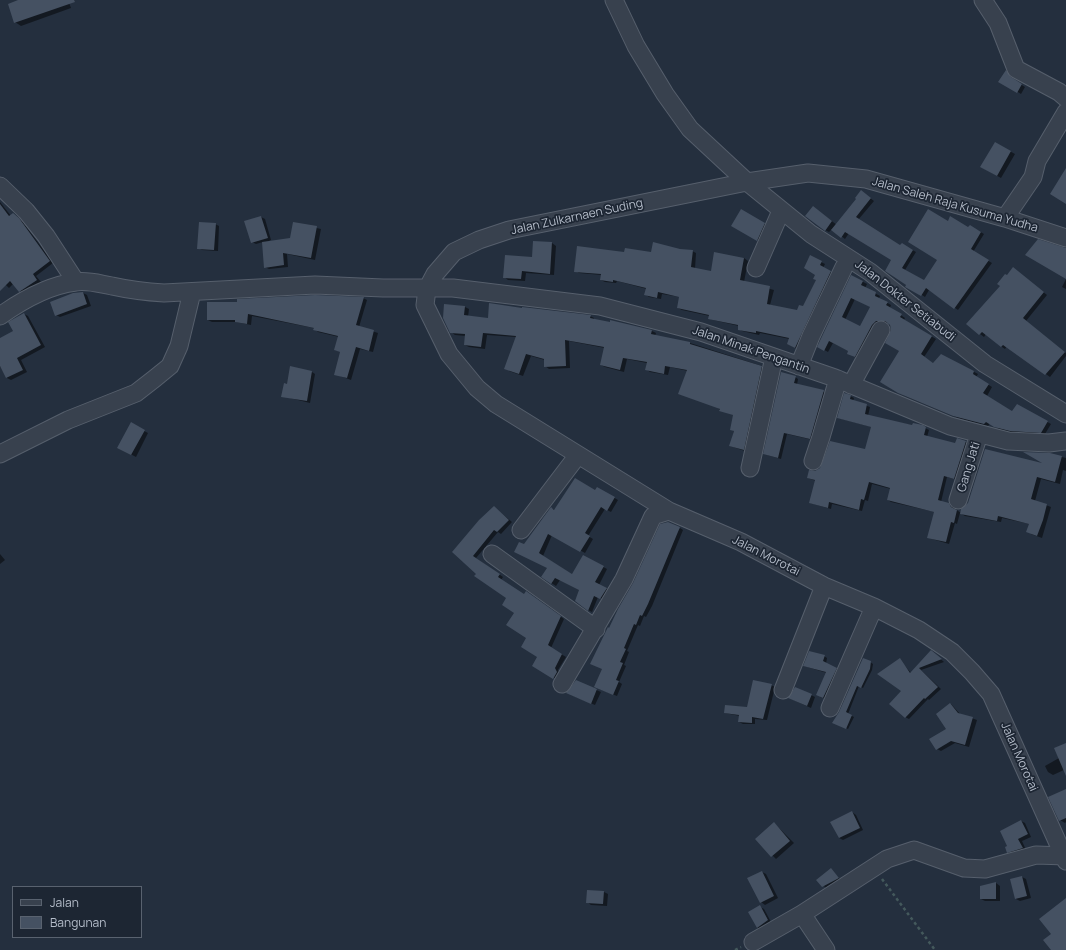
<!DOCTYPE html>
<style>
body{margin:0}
#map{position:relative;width:1066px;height:950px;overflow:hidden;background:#242f3e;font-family:Manrope,sans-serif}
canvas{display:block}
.legend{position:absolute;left:12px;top:886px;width:130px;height:52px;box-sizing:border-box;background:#1d2633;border:1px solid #59626f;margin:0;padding:5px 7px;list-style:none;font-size:12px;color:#b4bcc9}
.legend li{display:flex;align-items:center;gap:8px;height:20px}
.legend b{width:20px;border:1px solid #59626f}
</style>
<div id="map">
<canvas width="1066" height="950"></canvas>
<ul class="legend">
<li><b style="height:5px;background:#38414e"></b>Jalan</li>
<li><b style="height:11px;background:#455162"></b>Bangunan</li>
</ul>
</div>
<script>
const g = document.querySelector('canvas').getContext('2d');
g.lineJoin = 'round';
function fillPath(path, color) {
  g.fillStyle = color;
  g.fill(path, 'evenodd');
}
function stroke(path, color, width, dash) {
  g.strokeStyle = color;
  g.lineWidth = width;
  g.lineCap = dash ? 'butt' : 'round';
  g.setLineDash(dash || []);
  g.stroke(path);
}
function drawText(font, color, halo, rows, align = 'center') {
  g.font = font + ' Manrope,sans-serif';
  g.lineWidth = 3.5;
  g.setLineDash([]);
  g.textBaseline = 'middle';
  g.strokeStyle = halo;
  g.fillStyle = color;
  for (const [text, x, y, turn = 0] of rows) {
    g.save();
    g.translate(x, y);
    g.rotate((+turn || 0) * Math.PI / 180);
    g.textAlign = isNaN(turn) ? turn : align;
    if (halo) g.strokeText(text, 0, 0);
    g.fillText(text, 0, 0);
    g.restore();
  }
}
const shadow = new Path2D(`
 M22,0H68L71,8L21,26L15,22Z
 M1006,71L1015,81L1025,87L1021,94L1000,81Z
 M995,143L1015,154L1001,178L981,167Z
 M865,194L874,201L858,220L901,246L902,244L916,252L905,270L925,281L938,260L948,222L969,229L970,226L984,234L973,252L992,263L958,310L929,290L925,297L894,277L886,271L893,259L849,233L845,239L832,229L829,232L825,230L817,210L837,225Z
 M0,202L11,216L13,214L22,221L53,263L36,276L41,282L23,294L13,284L9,288L0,279Z
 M741,210L768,226L761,242L732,226Z
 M261,217L265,219L271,240L267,242L291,239L294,223L321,229L315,260L287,254L288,267L269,269L265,267L263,242L256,244L252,242Z
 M215,224L219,226L218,251L202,250L198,248Z
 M534,242L552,243L556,246L554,275L526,273L525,281L508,280L504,277L533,258Z
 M680,250L692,251L696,253L695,269L711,272L744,258L748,261L744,282L774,290L770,305L797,311L803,308L817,280L816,274L805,268L821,262L825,264L823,268L834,274L799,350L792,346L790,339L760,333L759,335L742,331L739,329V326L713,320L709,318L710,316L682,310L678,308L680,297L662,294L661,299L649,297L645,294L647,289L617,281L616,283L605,282L601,280L602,275L579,273L576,271L625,254Z
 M1017,271L1047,295L1026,321L1066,353V356L1050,377L1007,346L1005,349L1002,347L986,334L984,337L967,324L1001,286L1007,276Z
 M852,276L867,284L865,288L880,296L879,298L891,305L890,308L905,318L904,320L936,339L924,357L934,364L965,367L978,374L976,377L992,387L987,396L1013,412L1017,405L1051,424L1045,434L1014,433L999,429L990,423L988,426L958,418L903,395L881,382L900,351L889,323H880L859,359L848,353L849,351L833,343L828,352L819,347ZM855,299L871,307L861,327L845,320Z
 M1066,279V289L1062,287Z
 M83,293L87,295L91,306L60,317L56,315Z
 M363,298L367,300L359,327L378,333L373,352L360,349L351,380L335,374L341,352L335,350L339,337L318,332L314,328L252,316L251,325L236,322H212L208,320L238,303Z
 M465,307L469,309L468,317L489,320L523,310L590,316L594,318V320L652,331L656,333L655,336L690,343L762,366L766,369L748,452L730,446L734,431L731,429L734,415L720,410L688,371L670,367L668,375L650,372L646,369L647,363L627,359L624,372L605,367L601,365L605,348L569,341L570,368L549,369L545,366V360L531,356L523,376L509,371L516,337L487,335L485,349L469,347L465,345L466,336L455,335L451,332Z
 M24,314L28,316L45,347L21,360L27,372L11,380L7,378L0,366V339L14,331Z
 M312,372L315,374L310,403L282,396L288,385Z
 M795,377L798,379L797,385L827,393L813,440L787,434L781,459L767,455L764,454Z
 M850,396L854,398L853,401L870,407L868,416L925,428L929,430L927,437L956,444L957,439L969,443L958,480L947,477L941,502L948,504L961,513L1047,466L1050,454L1066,458V471L1063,470L1060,484L1041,479L1035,501L1051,507L1042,538L1031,534L1030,524L1002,518L1001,522L965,516L960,513L957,524L955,523L949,544L932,539L928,537L935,512L891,502L888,500L891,489L872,484L868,501L865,500L862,511L832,504L831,509L810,503L816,481L808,478L815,472L866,450L872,427L838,418Z
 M131,424L148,433L136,457L119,448Z
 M597,488L618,500L611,512L605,509L588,536L593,539L585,553L552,535L543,556L573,575L583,556L607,569L599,585L610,591L605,600L598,597L592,612L588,610L581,590L560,580L556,586L542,577L548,568L525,546L551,508L555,510L595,492Z
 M494,507L512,522L501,534L498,532L476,558L503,577L501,580L525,596L530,595L564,619L551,648L566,657L558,670L561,675L558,680L533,666L539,657L507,598L477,574L454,552Z
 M680,528L683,530L652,606L646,617L644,616L640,626L638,625L627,651L629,652L624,665L626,666L619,682L622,684L617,696L599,689L610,629Z
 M0,554L5,560L0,564Z
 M935,654L944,662L921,670L941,689L929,700L928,699L909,719L905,717L900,660L911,673Z
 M824,656L827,658L826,664L839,670L827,699L820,697L827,673L804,666Z
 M870,662L873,664L872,670L863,688L859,686L848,714L854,717L848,729L835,723Z
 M576,681L601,692L595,705L571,695Z
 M771,685L775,687L767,720L755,719V724H743L739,722L740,716L725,713L748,708Z
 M811,695L815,697L811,708L789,698Z
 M951,704L960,714L977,720L969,747L955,743L941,751L937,749L948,729Z
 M1066,744V769L1053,775L1048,772L1045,766L1059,758Z
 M1066,790V822L1065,823L1060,820Z
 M852,812L856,815L863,830L843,840L839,838Z
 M1021,821L1025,823L1031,837L1022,841L1026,850L1012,854L1008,852L1009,847Z
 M774,823L794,843L776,859L756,839Z
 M831,870L842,881L827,889L818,880Z
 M762,872L766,874L778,898L765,905L761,902Z
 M1022,877L1026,879L1031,898L1020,901L1016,899Z
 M996,883L1000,886V901H985L981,899Z
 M604,892L608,894L607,906L591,905L587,902Z
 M760,907L764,909L771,922L761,930L757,928Z`);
const building = new Path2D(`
 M18,0H74L75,2L14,23L8,4Z
 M1006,70L1011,77L1022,84L1017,93L998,82Z
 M995,142L1011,151L997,176L980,167Z
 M1066,168V204L1050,194Z
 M861,190L871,198L856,217L900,245L902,243L913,250L902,268L924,280L937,260L908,242L928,209L948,221L950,216L968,227L970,225L981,232L971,249L989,260L954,309L926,288L921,296L905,287L906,285L885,271L891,260L845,232L841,238L831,230L856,199L855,198Z
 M0,204L9,216L13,213L19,218L50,261L33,274L37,280L19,292L10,281L0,291Z
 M813,206L832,221L825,231L805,216Z
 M741,209L765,223L757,241L731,226Z
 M261,216L268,238L251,243L244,221Z
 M199,222L216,223L214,250L197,249Z
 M293,222L317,226L311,258L283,253L284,265L264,268L262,242L290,238Z
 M1038,239L1066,248V279L1025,255Z
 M533,241L552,242L550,274L522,271L521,279L503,278L505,255L532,257Z
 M653,242L680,249L693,250L691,267L711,271L714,252L744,258L740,280L770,286L767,304L797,310L799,305L803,306L816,280L813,279L815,275L804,268L810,255L822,261L820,265L831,271L795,348L787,344L789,338L756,331V333L738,330V325L708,319L709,315L677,308L679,297L658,292L657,298L644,295L646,288L613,280V282L600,280L601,274L574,272L577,246L624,252L625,248L651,252Z
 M1013,267L1044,292L1023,318L1065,352L1045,375L1003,345L1001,347L982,332L979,335L966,324L1000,286L997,284L1005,274L1007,275Z
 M851,275L863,281L861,285L876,292L875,296L888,302L886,305L902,314L900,317L932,336L921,354L933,363L941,354L974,371L973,374L989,384L983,393L1012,411L1017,404L1048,421L1041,433L1010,431L994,427L986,422L984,424L953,416L898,393L880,382L899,351L885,343L891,330L890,325L885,321H876L872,325L855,357L847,354L848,351L829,341L824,351L817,347ZM851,298L870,307L860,326L842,317Z
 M83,292L87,304L55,316L50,302L73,293Z
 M315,295L364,297L356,325L374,330L369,351L356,347L347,378L334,375L340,352L334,350L338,336L313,330L314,328L248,314L247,324L235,322V320H207V302H237V299Z
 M489,303L522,308V307L591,315L590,318L610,322V320L652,330L651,334L690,342V344L762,366L744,450L729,446L734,431L730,430L733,415L719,411L720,409L678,394L687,370L665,366L664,374L645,370L647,362L623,358L620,370L600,365L604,347L565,340L566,366L544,367V359L526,354L519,374L504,369L516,336L483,333L481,347L464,345L465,334L450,333L443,318L444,304L465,306L464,315L488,318Z
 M24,313L41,345L17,358L23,370L6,378L0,366V338L13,331L8,322Z
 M290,366L312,371L307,401L281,397L284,383L287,384Z
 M781,372L796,376L794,383L824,390L810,439L784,433L778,458L763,454Z
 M844,393L851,395L850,399L867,404L865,414L912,425L913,423L923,425L926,427L924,435L955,443L957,438L966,441L954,479L944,476L938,500L949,503L951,507L957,510L954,523L951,522L946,542L927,538L934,512L887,500L890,488L869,482L864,500L861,499L859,510L829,502L828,508L809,503L815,480L807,478L809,470L815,471L820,468L830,441L865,449L871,427L837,418Z
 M131,422L145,430L131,455L117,448Z
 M985,449L1042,463L1023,452L1050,453L1062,456L1055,482L1037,477L1031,499L1047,504L1043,520L1037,536L1026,532L1029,524L998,516L997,521L960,514L961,509L968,503Z
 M575,478L595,490L597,487L615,497L607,511L601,507L585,533L590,536L580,552L548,534L539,553L572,574L583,555L604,566L595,582L607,588L600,599L594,596L588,611L575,601L579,590L555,578L551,584L541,577L547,568L514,552L519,542L524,544L551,507L554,510Z
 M494,506L509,520L497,532L494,530L473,556L500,574L498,577L524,594L526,591L561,616L548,645L562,654L555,668L557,672L553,679L532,666L537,657L521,647L526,638L506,625L514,613L502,605L506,598L474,576L476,574L452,552L479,520Z
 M668,522L680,527L648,604L642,616L640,615L636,625L634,624L624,648L626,649L620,662L623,663L616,680L619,681L613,695L594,687L602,669L590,664L608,627L609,628L618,609L633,583L660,524Z
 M931,650L942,659L919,668L938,687L925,699L924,698L905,718L889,704L901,691L877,674L900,658L910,673Z
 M809,651L825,655L823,661L837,668L823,698L816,695L826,672L803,666Z
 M863,658L871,661L870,669L861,688L857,686L846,712L852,715L846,729L832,723L839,712Z
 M576,680L597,689L591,704L566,693Z
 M753,680L772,684L763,719L752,717V723L738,722L739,715L724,713L725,705L747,707Z
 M795,687L812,694L807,706L788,698Z
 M950,703L958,713L973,717L965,745L951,741L936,750L929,739L946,729L936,714Z
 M1066,743V776L1054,748Z
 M1066,789V818L1059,821L1048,797Z
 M852,811L860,828L839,838L830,822Z
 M1021,820L1028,834L1018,839L1023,848L1007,853L1005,847L1007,846L1000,831Z
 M774,822L790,841L771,857L755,839Z
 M831,868L839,878L822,887L816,880Z
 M762,871L774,896L760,903L747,878Z
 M1022,876L1027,896L1015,899L1010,879Z
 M996,882V899H980V886Z
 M587,890L604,891L603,904L586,903Z
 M1066,898V950H1051L1043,940L1051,934L1039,919Z
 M760,905L768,920L757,928L748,912Z`);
const path = new Path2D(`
 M882,879L935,950
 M735,950L741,947`);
const minor = new Path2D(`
 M614,0L636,46L665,94L690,129L747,182L811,234L870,272L985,364L1066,414
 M983,0L998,23L1016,69L1059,92L1066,98
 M0,186L26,211L46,236L76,282
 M1005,218L1033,177L1037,161L1066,112
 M1066,238L1005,218L866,179L808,173L747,182L509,230L479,240L454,252L435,274L427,289L425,305L449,354L477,388L496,404L669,511L741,542L824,586L874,607L919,630L952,652L972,672L991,694L1066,861
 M756,268L781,211
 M0,316C21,301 50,285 76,282C88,280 100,284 112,286C130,290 147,292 164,293L315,285L383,288H453L600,306L701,332L835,378L950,426L1008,441L1049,443L1066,441
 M799,366L811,336L844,267
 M851,385L881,330
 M0,454L68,420L136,393L154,379L170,366L179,346L192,292
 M813,461L821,437L838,379
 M750,468L774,357
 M958,500L979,434
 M521,530L578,455
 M492,554L596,629
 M562,684L624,579L653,516L669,511
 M783,690L824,586
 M830,708L874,607
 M802,914L826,950
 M753,942L802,914L887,859L914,850L964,868L985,869L1036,855L1066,856`);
const streetNames = [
 ["Jalan Saleh Raja Kusuma Yudha",955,205,16],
 ["Jalan Zulkarnaen Suding",577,217,-12],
 ["Jalan Dokter Setiabudi",905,301,38],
 ["Jalan Minak Pengantin",751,350,19],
 ["Gang Jati",969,467,-73],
 ["Jalan Morotai",766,556,27],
 ["Jalan Morotai",1019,757,66]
];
fillPath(shadow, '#0007');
fillPath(building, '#455162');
stroke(minor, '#565f6c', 19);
stroke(path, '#44595c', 2.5, [3, 3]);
stroke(minor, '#38414e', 17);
drawText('12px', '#b4bcc9', '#1d2633', streetNames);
</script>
